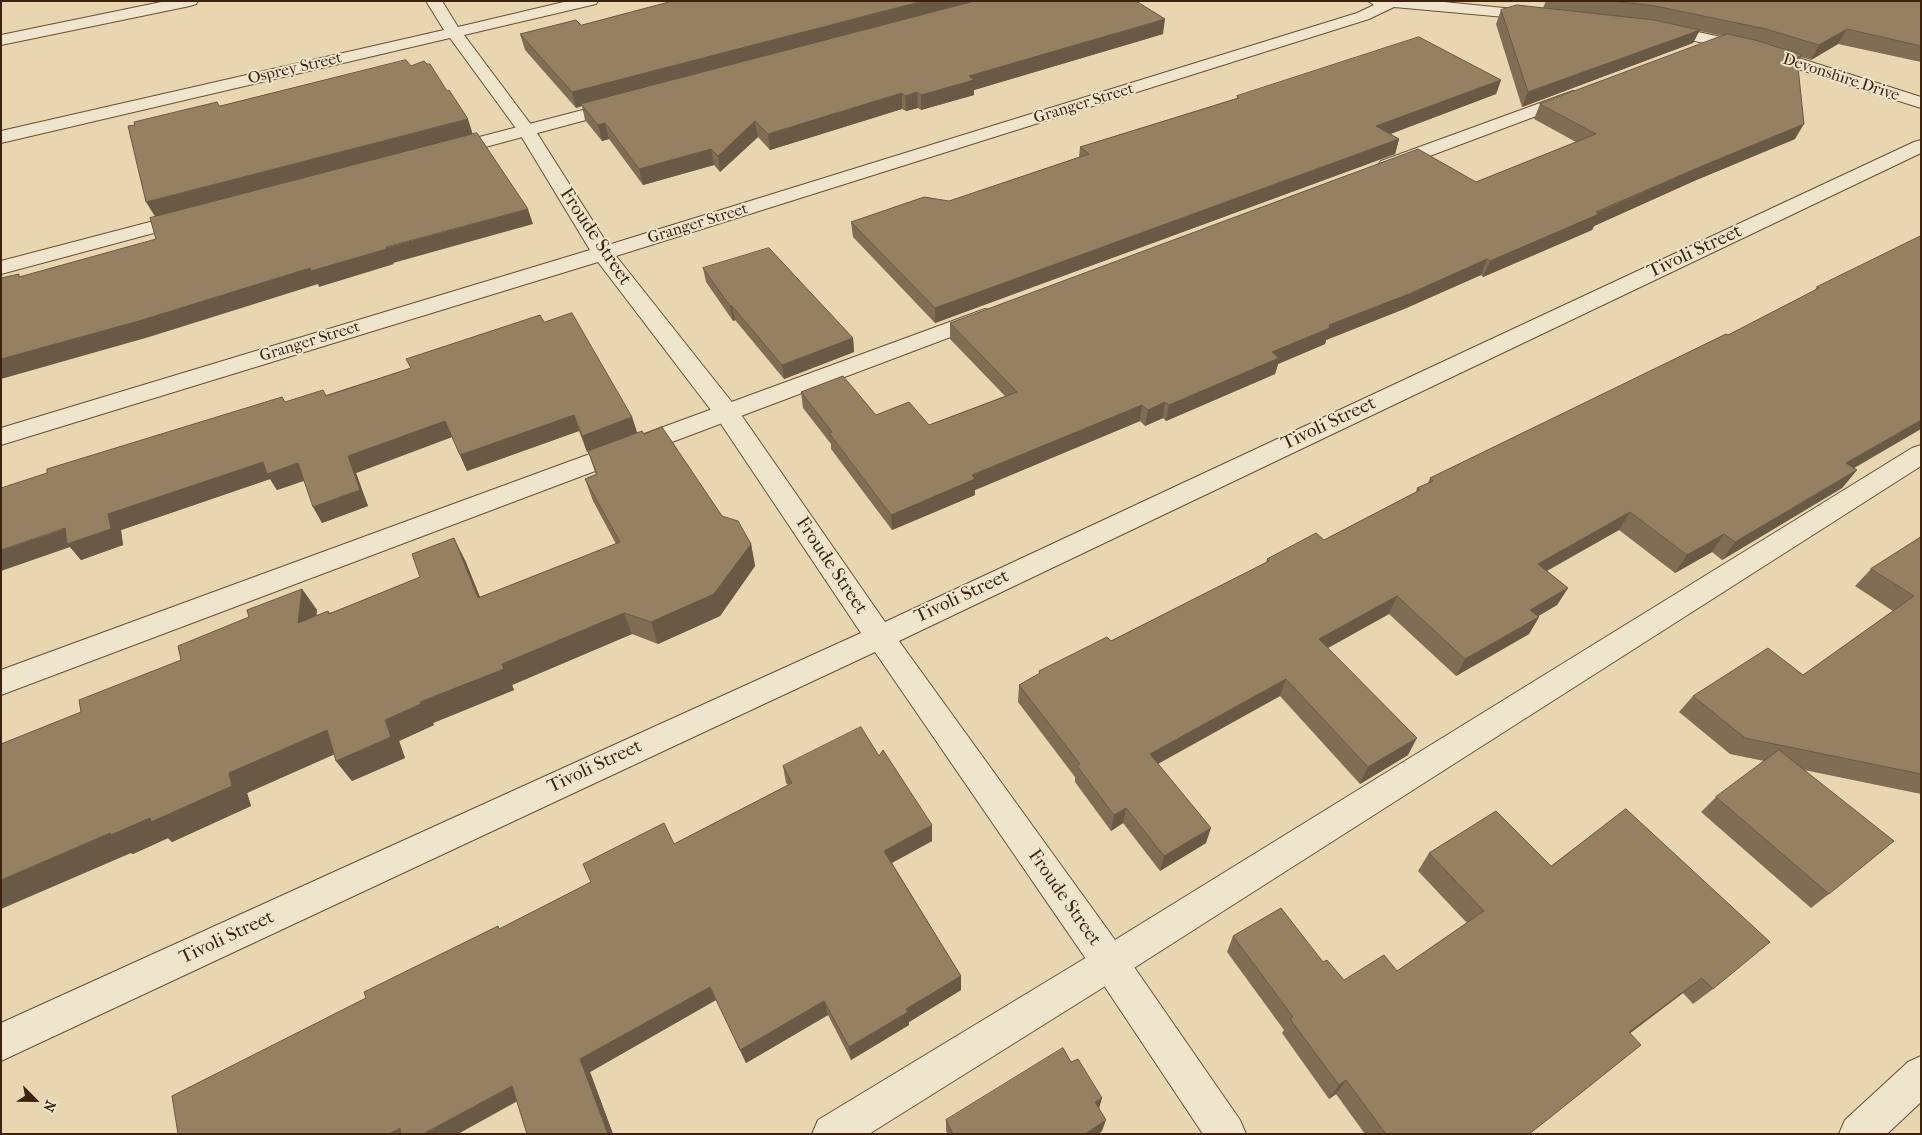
<!DOCTYPE html>
<style>
body{margin:0}
#map{position:relative;width:1922px;height:1135px;overflow:hidden;background:#e7d6b0;font-family:"IM FELL French Canon",serif}
canvas{display:block}
.frame{position:absolute;inset:0;border:2px solid #3d220d;pointer-events:none}
.north{position:absolute;left:10px;top:1075px;width:50px;height:50px;-webkit-text-stroke:4px #efe4cc;paint-order:stroke;rotate:113deg;font-size:14px;font-weight:700;line-height:20px;text-align:center;color:#3d220d}
.north::after{content:'';display:block;margin:auto;width:18px;height:22px;background:#3d220d;clip-path:polygon(50% 0,100% 100%,50% 72%,0 100%)}
</style>
<div id="map">
<canvas width="1922" height="1135"></canvas>
<div class="frame"></div>
<div class="north">N</div>
</div>
<script>
const g = document.querySelector('canvas').getContext('2d');
g.lineJoin = 'round';
function stroke(path, color, width, dash) {
  g.strokeStyle = color;
  g.lineWidth = width;
  g.lineCap = dash ? 'butt' : 'round';
  g.setLineDash(dash || []);
  g.stroke(path);
}
function fillPath(path, color) {
  g.fillStyle = color;
  g.fill(path, 'evenodd');
}
function drawText(font, color, halo, rows, align = 'center') {
  g.font = font + ' "IM FELL French Canon",serif';
  g.lineWidth = 4;
  g.setLineDash([]);
  g.textBaseline = 'middle';
  g.strokeStyle = halo;
  g.fillStyle = color;
  for (const [text, x, y, turn = 0] of rows) {
    g.save();
    g.translate(x, y);
    g.rotate((+turn || 0) * Math.PI / 180);
    g.textAlign = isNaN(turn) ? turn : align;
    if (halo) g.strokeText(text, 0, 0);
    g.fillText(text, 0, 0);
    g.restore();
  }
}
const service = new Path2D(`
 M166,1H198L196,4L190,6L1,45V35Z
 M1573,91L1579,92L1582,96L1579,100L1395,169L1388,171L1381,169L1378,165L1381,161Z
 M621,100L627,101L630,105L627,109L448,157L441,155L439,151L441,147Z
 M188,212L195,214L198,218L195,222L1,274V261Z
 M985,309L993,311L996,316L993,321L1,695V670Z
 M1921,445V466L1123,975L869,1134H812L818,1120L1097,951L1912,448Z`);
const minor = new Path2D(`
 M426,1H442L458,27L568,1H598L596,4L464,35L535,130L608,245L1357,13L1374,5L1368,1H1434L1544,12L1546,15L1544,18L1538,20L1394,7L1369,19L616,256L735,406L885,622L1914,142L1921,140V153L899,641L1123,951L1240,1120L1246,1134H1203L1097,975L875,652L1,1061V1023L861,633L717,418L598,262L1,445V428L590,250L518,131L450,38L1,143V131L444,30Z
 M1661,24L1758,45L1921,97V108L1748,53L1655,32L1653,29L1655,26Z
 M1921,1056V1102L1887,1134H1839L1845,1120L1908,1062Z`);
const wall = new Path2D(`
 M1546,1H1921V62L1838,44L1811,60L1801,57L1797,64L1795,139L1694,181L1594,226L1592,230L1483,277L1481,275L1404,309L1326,340L1325,344L1278,364L1275,374L1166,421L1163,418L1145,426L1140,421L975,490V495L892,530L831,449V444L803,408L801,392L876,415L929,425L1005,396L950,339V323L1476,182L1576,142L1534,119L1540,104L1723,36L1699,31L1693,43L1522,107L1496,24L1501,10L1543,8Z
 M581,25L1163,34L974,90V95L921,110L918,108L906,111L902,109L770,150L758,137L720,172L714,165L643,185L609,139L602,141L585,120L582,106L576,108L525,50L520,34Z
 M1501,80L1496,94L1390,134L1399,139L1395,154L935,323L853,237L851,222L949,201L1079,157L1080,147L1237,98V96Z
 M1921,236L1854,468L1857,470L1842,488L1722,560L1712,552L1675,573L1619,530L1547,571L1568,588L1557,605L1538,616L1539,617L1529,634L1456,676L1389,614L1327,648L1408,755L1360,784L1280,696L1158,764L1206,843L1160,871L1123,823L1111,831L1075,782V777L1018,702L1019,685L1039,674V671L1111,641L1266,563L1267,559L1324,540L1416,492L1417,488L1428,483L1430,478L1728,335L1814,291L1817,287Z
 M703,268L853,338L854,352L784,379L735,320L733,321L706,282Z
 M544,322L632,417L637,432L644,434L722,516L751,544L755,566L720,616L658,644L632,634L512,685L514,690L433,723L434,725L399,741L405,758L352,781L336,761L334,754L247,793L251,806L172,842L168,838L133,854L131,853L81,712L181,660L249,617L302,589L317,610L316,616L328,611L330,613L465,560L480,597L616,544L593,501L585,479L596,475L588,451L587,452L579,431L467,471L452,437L356,473L368,506L322,523L304,481L277,490L270,479L121,530L123,545L81,560L70,547L47,473L285,402L326,395L411,368Z
 M1921,537V794L1804,770L1829,894L1811,908L1701,812L1716,797L1764,761L1730,754L1679,712L1693,696L1803,675L1893,611L1855,586L1871,569Z
 M783,766L932,841L892,863L961,976V990L909,1022V1025L851,1060L828,1015L746,1063L716,1000L590,1072L613,1134H527L517,1101L366,998L500,929L674,844L788,785L786,783Z
 M1626,809L1713,989L1693,1004L1683,993L1630,1033L1530,1134H1365L1336,1094L1329,1099L1282,1033L1284,1030L1227,952L1233,936L1323,962L1344,980L1397,971L1467,923L1418,871L1429,853L1551,866Z
 M1099,1108L1102,1131L1098,1134H948L946,1131V1120Z`);
const shadedWall = new Path2D(`
 M923,1H980L581,104L582,106L576,108L572,92Z
 M1165,19L1163,34L974,90V95L921,110V95L969,76Z
 M1847,29L1838,44L1811,60L1819,45Z
 M1700,30L1693,43L1522,107L1528,92Z
 M1802,55L1794,70L1797,58Z
 M1501,80L1496,94L1372,141L1376,126Z
 M917,92L918,108L906,111L905,96Z
 M902,93V109L770,150L768,134Z
 M468,119L473,135L156,218L146,202Z
 M755,121L758,137L720,172L718,156Z
 M605,123L609,139L602,141L598,125Z
 M1804,124L1795,139L1694,181L1594,226L1592,230L1483,277L1490,261L1702,166Z
 M1399,139L1395,154L935,323V308Z
 M711,149L714,165L643,185L639,169Z
 M528,209L533,224L393,263L394,264L319,287L318,284L149,337L1,379V359L310,268Z
 M1487,259L1481,275L1404,309L1326,340L1325,344L1278,364L1275,374L1166,421L1169,405L1272,352L1329,325Z
 M730,306H732L735,320L733,321Z
 M853,338L854,352L784,379L782,365Z
 M1165,402L1163,418L1145,426L1148,410Z
 M1142,405L1140,421L975,490V495L892,530L891,515L972,475Z
 M574,415L579,431L467,471L460,455Z
 M632,417L637,433L587,452L582,436Z
 M1921,420V429L1832,481L1846,463Z
 M445,421L452,437L356,473L368,506L322,523L313,507L348,456Z
 M263,462L298,463L308,479L277,490L270,479L121,530L123,545L81,560L70,547L1,571V550Z
 M1857,470L1842,488L1722,560L1735,542Z
 M1630,512L1619,530L1528,581L1538,564Z
 M1724,534L1712,552L1675,573L1687,555Z
 M454,538L465,560L489,620L478,598Z
 M751,544L755,566L720,616L658,644L651,622Z
 M1568,588L1557,605L1520,627L1530,610Z
 M302,589L317,610L313,645L298,623Z
 M1397,596L1389,614L1312,657L1319,639Z
 M624,613L632,634L512,685L514,690L433,723L434,725L399,741L405,758L352,781L336,761L385,720L502,664Z
 M1539,617L1529,634L1456,676L1465,659Z
 M1286,679L1280,696L1146,770L1150,754Z
 M327,730L342,751L247,793L251,806L172,842L168,838L133,854L131,853L1,909V880L110,833L150,818L229,773Z
 M1417,738L1408,755L1360,784L1368,767Z
 M1126,808L1123,823L1111,831L1114,815Z
 M932,825V841L886,866L884,851Z
 M1211,828L1206,843L1160,871L1164,856Z
 M961,976V990L909,1022V1025L851,1060L849,1047L906,1009Z
 M1702,978L1683,993L1612,1047L1629,1032Z
 M710,987L716,1000L590,1072L613,1134H608L580,1059Z
 M824,1001L828,1015L746,1063L740,1050Z
 M1346,1080L1336,1094L1329,1099L1339,1085Z
 M512,1086L523,1098L458,1134H423Z
 M1102,1098L1099,1109L1095,1102Z
 M1106,1120L1102,1131L1098,1134H1085Z
 M400,1128L407,1134H389Z`);
const building = new Path2D(`
 M673,1H923L572,92L520,34L576,20L581,25Z
 M975,1H1136L1165,19L969,76L974,80L921,95L917,92L905,96L902,93L768,134L755,121L718,156L711,149L639,169L605,123L598,125L581,104Z
 M1614,1H1921V46L1847,29L1819,45L1766,29L1655,6Z
 M1517,5L1654,20L1700,30L1528,92L1501,10Z
 M1727,34L1755,40L1802,55L1797,58L1804,124L1702,166L1596,212L1599,214L1490,261L1487,259L1409,294L1329,325L1330,328L1272,352L1279,358L1169,405L1165,402L1148,410L1142,405L972,475L975,479L891,515L829,433L832,432L801,392L843,376L876,415L909,402L929,425L1017,392L950,323L1418,149L1476,182L1596,134L1540,104Z
 M1419,37L1501,80L1376,126L1399,139L935,308L851,222L924,197L949,201L1089,154L1080,147L1239,98L1237,96Z
 M406,60L411,66L424,61L427,64H430L447,91L449,90L468,119L146,202L128,126L135,125L134,122L217,102L219,106Z
 M477,133L528,209L386,247L387,249L311,271L310,268L139,321L1,359V278L19,274V277L156,239L150,218Z
 M1921,236V420L1846,463L1857,470L1735,542L1724,534L1687,555L1630,512L1538,564L1568,588L1530,610L1539,617L1465,659L1397,596L1319,639L1417,738L1368,767L1286,679L1150,754L1211,828L1164,856L1126,808L1114,815L1077,766L1080,764L1019,685L1040,673L1039,671L1107,637L1111,641L1269,561L1267,559L1316,533L1324,540L1420,490L1417,488L1433,481L1430,478L1726,334L1728,335L1819,288L1817,287Z
 M769,248L853,338L782,365L732,306H730L703,268Z
 M572,313L632,417L582,436L574,415L460,455L445,421L348,456L360,490L313,507L298,463L267,474L263,462L108,514L111,529L67,544L65,528L1,550V488L47,473V469L282,397L285,402L323,390L326,396L411,368L406,359L540,315L544,322Z
 M662,427L722,516L738,521L751,544L714,594L651,622L624,613L502,664L504,669L420,702L421,704L385,720L391,737L336,761L327,730L229,773L232,786L151,822L150,818L111,835L110,833L1,880V744L81,712L79,700L181,660L178,646L249,617L247,610L302,589L298,623L328,611L329,614L420,577L412,554L454,538L478,598L620,542L585,479L597,474L588,451L642,431L644,434Z
 M1921,537V774L1745,738L1693,696L1768,648L1803,675L1914,596L1871,569Z
 M861,727L879,756L883,750L932,825L884,851L961,976L906,1009L908,1012L849,1047L824,1001L740,1050L710,987L580,1059L608,1134H527L512,1086L423,1134H401L400,1128L389,1134H178L172,1096L366,998L364,992L498,926L499,929L591,882L583,864L664,823L674,844L792,783L783,766Z
 M1779,750L1894,841L1829,894L1716,797Z
 M1626,809L1770,942L1713,989L1702,978L1629,1032L1641,1045L1547,1120L1529,1134H1386L1346,1080L1339,1085L1290,1019L1293,1017L1233,936L1281,908L1323,962L1327,960L1344,980L1384,955L1397,971L1484,911L1429,853L1496,811L1551,866Z
 M1063,1048L1071,1062L1078,1059L1102,1098L1095,1102L1106,1120L1085,1134H953L946,1120Z`);
const farStreetnames = [
 ["Osprey Street",295,69,-13],
 ["Devonshire Drive",1841,78,18],
 ["Granger Street",1084,104,-17],
 ["Granger Street",698,224,-17],
 ["Granger Street",310,342,-17]
];
const streetNames = [
 ["Froude Street",595,237,56],
 ["Tivoli Street",1695,252,-25],
 ["Tivoli Street",1329,424,-25],
 ["Froude Street",831,566,56],
 ["Tivoli Street",962,597,-25],
 ["Tivoli Street",595,767,-25],
 ["Froude Street",1064,898,55],
 ["Tivoli Street",227,938,-25]
];
stroke(service, '#684f36', 2);
stroke(minor, '#684f36', 2);
fillPath(service, '#efe4cc');
fillPath(minor, '#efe4cc');
fillPath(wall, '#806e54');
fillPath(shadedWall, '#685a45');
fillPath(building, '#958062');
stroke(building, '#685a45', 1);
drawText('16px', '#3d220d', '#efe4cc', farStreetnames);
drawText('19px', '#3d220d', '#efe4cc', streetNames);
</script>
